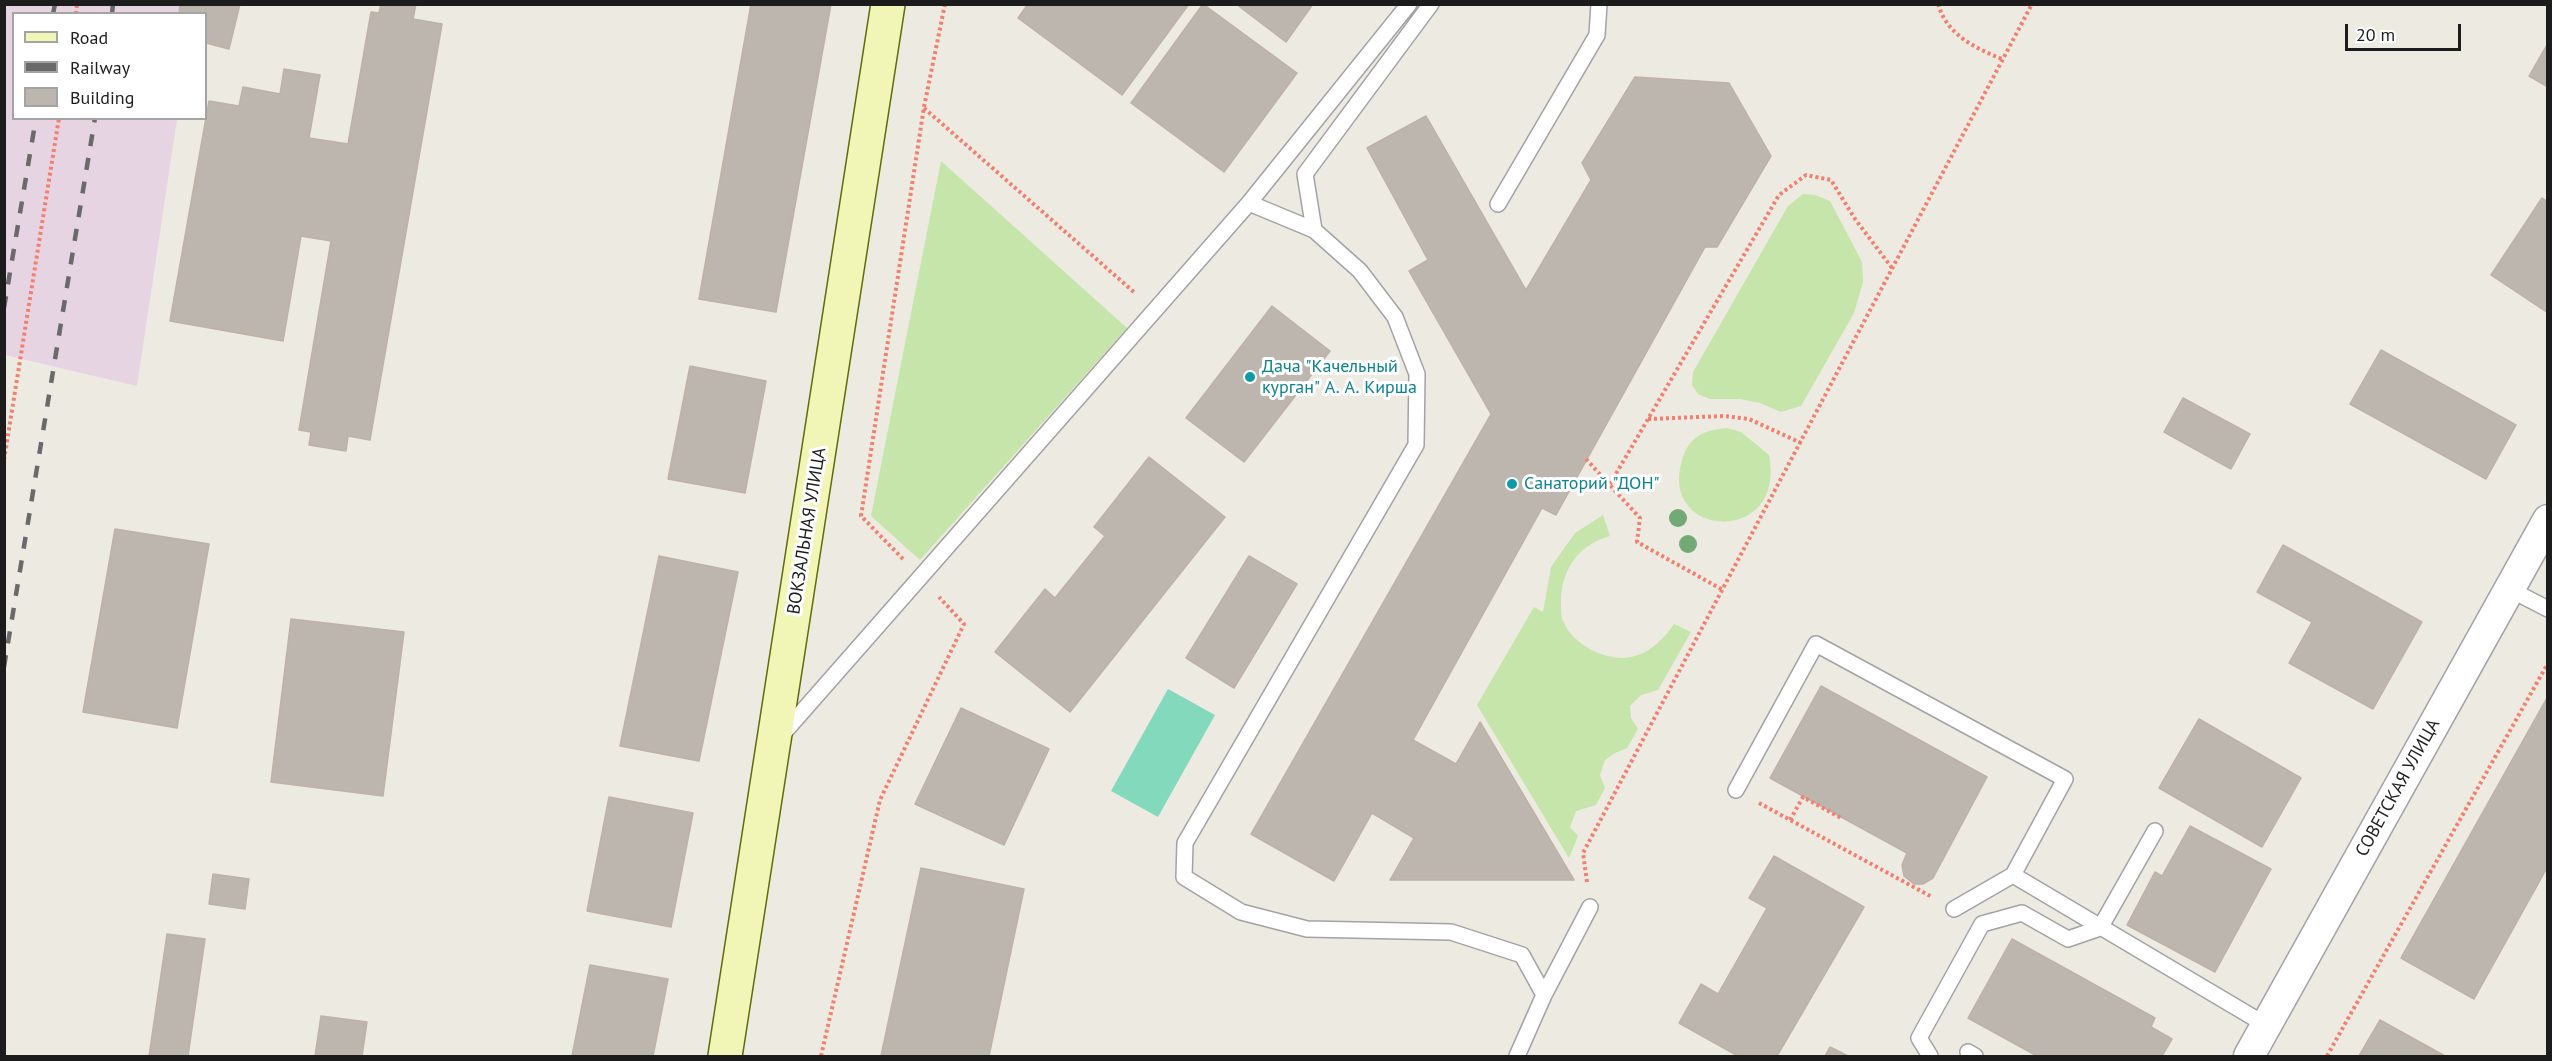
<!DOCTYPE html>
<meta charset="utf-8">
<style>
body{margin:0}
#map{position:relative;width:2552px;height:1061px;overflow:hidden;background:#edeae2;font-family:"PT Sans",sans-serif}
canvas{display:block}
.frame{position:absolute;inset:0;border:6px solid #1c1c1c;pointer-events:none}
.legend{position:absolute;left:12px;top:12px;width:195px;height:108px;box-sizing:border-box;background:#fff;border:2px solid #a4a4a4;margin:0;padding:8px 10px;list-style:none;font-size:18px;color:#1c1c1c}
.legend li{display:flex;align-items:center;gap:12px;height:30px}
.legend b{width:30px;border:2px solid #a4a4a4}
.scale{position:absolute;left:2345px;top:24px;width:116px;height:27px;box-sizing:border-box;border:3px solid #1c1c1c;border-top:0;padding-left:8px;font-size:18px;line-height:21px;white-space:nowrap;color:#1c1c1c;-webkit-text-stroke:4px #fff;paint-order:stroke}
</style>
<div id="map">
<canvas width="2552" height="1061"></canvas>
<div class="frame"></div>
<ul class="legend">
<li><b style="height:8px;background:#f1f6b7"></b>Road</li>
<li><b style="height:8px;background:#6a6a6a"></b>Railway</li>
<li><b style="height:16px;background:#bdb6af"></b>Building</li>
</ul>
<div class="scale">20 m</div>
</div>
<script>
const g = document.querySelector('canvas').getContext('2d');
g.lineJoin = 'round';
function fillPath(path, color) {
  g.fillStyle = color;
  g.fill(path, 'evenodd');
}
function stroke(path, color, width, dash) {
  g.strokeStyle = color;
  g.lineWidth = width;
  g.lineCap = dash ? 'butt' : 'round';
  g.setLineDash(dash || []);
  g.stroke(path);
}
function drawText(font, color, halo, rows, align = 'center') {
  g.font = font + ' "PT Sans",sans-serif';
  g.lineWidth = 6;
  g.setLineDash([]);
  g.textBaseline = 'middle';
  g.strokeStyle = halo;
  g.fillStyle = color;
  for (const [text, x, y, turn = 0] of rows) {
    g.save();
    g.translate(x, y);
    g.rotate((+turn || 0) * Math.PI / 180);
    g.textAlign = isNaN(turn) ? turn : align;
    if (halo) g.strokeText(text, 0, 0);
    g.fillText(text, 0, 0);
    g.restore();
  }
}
const industrial = new Path2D(`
 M5,5H183L181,13L14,14V118L177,119L137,386L5,355Z`);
const grass = new Path2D(`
 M941,161L1127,328L920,560L871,516Z
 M1803,194L1815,195L1830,201L1862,262L1863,282L1854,313L1801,406L1781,412L1760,403L1740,399H1710L1698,394L1692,385L1693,372L1788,206Z
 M1727,428L1741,432L1769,455C1787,546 1658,540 1682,460C1689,436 1704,430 1727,428Z
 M1603,515L1610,536C1577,545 1560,572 1561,605C1561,610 1561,619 1564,623C1574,646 1611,664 1635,656C1651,652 1665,637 1674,624L1691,632L1658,690L1641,695L1630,706L1631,718L1638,729L1627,748L1615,753L1605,760L1600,775L1605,788L1596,805L1576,811L1570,827L1578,836L1569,858L1477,705L1534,607L1543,612L1551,567L1575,533Z`);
const pitch = new Path2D(`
 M1168,689L1215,715L1158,817L1111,791Z`);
const building = new Path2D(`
 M180,4H240L229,49L206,43V14H179Z
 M381,4H416L413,19L442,24L370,440L348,436L346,451L309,445L311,432L299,430L331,241L301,236L283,341L170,321L209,101L239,106L243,87L280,94L284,69L320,75L309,138L348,144L371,12L379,13Z
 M751,4H831L776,312L699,299Z
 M1028,4H1189L1122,95L1018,18Z
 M1203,4L1297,73L1224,172L1131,103Z
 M1236,4H1313L1286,42Z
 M2548,43V87L2529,76Z
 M1635,77L1729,83L1771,156L1717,247H1705L1556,515L1542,508L1413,740L1456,764L1480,722L1574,880H1390L1414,838L1372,813L1334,881L1251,834L1491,414L1409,271L1428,260L1367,148L1426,116L1526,290L1591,180L1582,163Z
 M2542,198L2548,202V313L2491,275Z
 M1272,306L1330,351L1244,462L1186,418Z
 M2381,350L2516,425L2486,479L2350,404Z
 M690,366L766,381L745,493L668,479Z
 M2183,398L2250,434L2231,469L2164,432Z
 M1149,457L1225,517L1070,712L995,652L1045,589L1055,598L1105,536L1094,527Z
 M115,529L209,544L177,728L83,712Z
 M2283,545L2422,622L2373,709L2289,663L2312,622L2257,592Z
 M659,556L738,572L699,761L620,746Z
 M1249,556L1297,584L1234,688L1186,658Z
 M291,619L404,632L383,796L271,782Z
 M1821,686L1987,777L1933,878L1923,884H1914L1904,876L1902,865L1907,853L1770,778Z
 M2548,696V866L2474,999L2401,958Z
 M961,708L1049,749L1004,845L915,804Z
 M2199,719L2301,778L2262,847L2159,788Z
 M609,797L693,813L671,927L587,911Z
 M2190,826L2271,869L2215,972L2127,925L2155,872L2162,876Z
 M1774,856L1864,907L1777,1056H1738L1679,1023L1701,984L1718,994L1767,908L1749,898Z
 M921,868L1024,889L989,1056H881Z
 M213,874L249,879L245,909L209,904Z
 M167,934L205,939L188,1056H149Z
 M2012,939L2155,1018L2151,1027L2172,1039L2162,1056H2037L1968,1018Z
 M590,965L668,979L653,1056H572Z
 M321,1016L367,1022L362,1056H315Z
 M2380,1020L2445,1056H2359Z
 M1830,1047L1848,1056H1825Z`);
const path = new Path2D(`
 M1938,4C1947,35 1975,48 2002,59
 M76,14L77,4
 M924,108L1135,293
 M1648,419L1724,416L1749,419L1801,443
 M1586,459L1640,518L1637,542L1723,590
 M4,460L59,118
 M1610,484L1779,195L1806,175L1831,180L1855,219L1892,268
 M903,559L861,516L924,107L945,4
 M1759,803L1932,897
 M1790,820L1803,797L1841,818
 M1587,882L1583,853L2032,4
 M821,1056L880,800L964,624L939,597
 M2327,1056L2548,663`);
const lane = new Path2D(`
 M1249,203L1314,230L1360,271L1395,317L1417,374L1416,445L1185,843L1184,877L1241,912L1307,929L1451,932L1522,955L1544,995
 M1498,204L1597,35L1599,4
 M1314,230L1305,174L1431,4
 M2509,589L2548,609
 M780,737L1249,203L1409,4
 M1736,790L1816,644L2065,779L2013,875L2266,1025
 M1954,909L2013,875
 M1968,1052L1975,1056
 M1517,1056L1544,995L1590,907
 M1930,1056L1919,1038L1982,924L2022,913L2068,939L2100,928L2155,831`);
const street = new Path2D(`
 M2249,1056L2548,520`);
const secondary = new Path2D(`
 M725,1056L888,4`);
const rail = new Path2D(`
 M53,14L55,4
 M112,14L113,4
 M4,308L36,118
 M4,667L95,118`);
const trees = [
 [1678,518],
 [1688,544]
];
const markers = [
 [1250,377,6,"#0f9aa8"],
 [1512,484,6,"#0f9aa8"]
];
const cultureNames = [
 ["Дача \"Качельный",1262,367],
 ["курган\" А. А. Кирша",1262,388],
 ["Санаторий \"ДОН\"",1524,484]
];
const streetNames = [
 ["ВОКЗАЛЬНАЯ УЛИЦА",807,531,-81],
 ["СОВЕТСКАЯ УЛИЦА",2398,788,-61]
];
fillPath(industrial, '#e6d4e2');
fillPath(grass, '#c5e5aa');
fillPath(pitch, '#83d9bb');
fillPath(building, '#bdb6af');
stroke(building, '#beb1a5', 1.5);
stroke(lane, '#a3a3a3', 18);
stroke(street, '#a3a3a3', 33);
stroke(secondary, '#5f6c0a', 36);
stroke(path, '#f37f6e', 4, [3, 3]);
stroke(lane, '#fff', 15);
stroke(street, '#fff', 30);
stroke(secondary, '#f1f6b7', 33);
stroke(rail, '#6a6a6a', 4.5, [12, 12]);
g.fillStyle = '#73a975';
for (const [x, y] of trees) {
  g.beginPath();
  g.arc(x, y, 9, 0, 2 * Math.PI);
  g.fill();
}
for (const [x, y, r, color] of markers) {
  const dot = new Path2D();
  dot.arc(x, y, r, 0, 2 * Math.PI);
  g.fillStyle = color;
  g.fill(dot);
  stroke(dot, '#fff', 2);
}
drawText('18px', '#0d838f', '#fff', cultureNames, 'left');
drawText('18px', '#1c1c1c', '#fff', streetNames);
</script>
